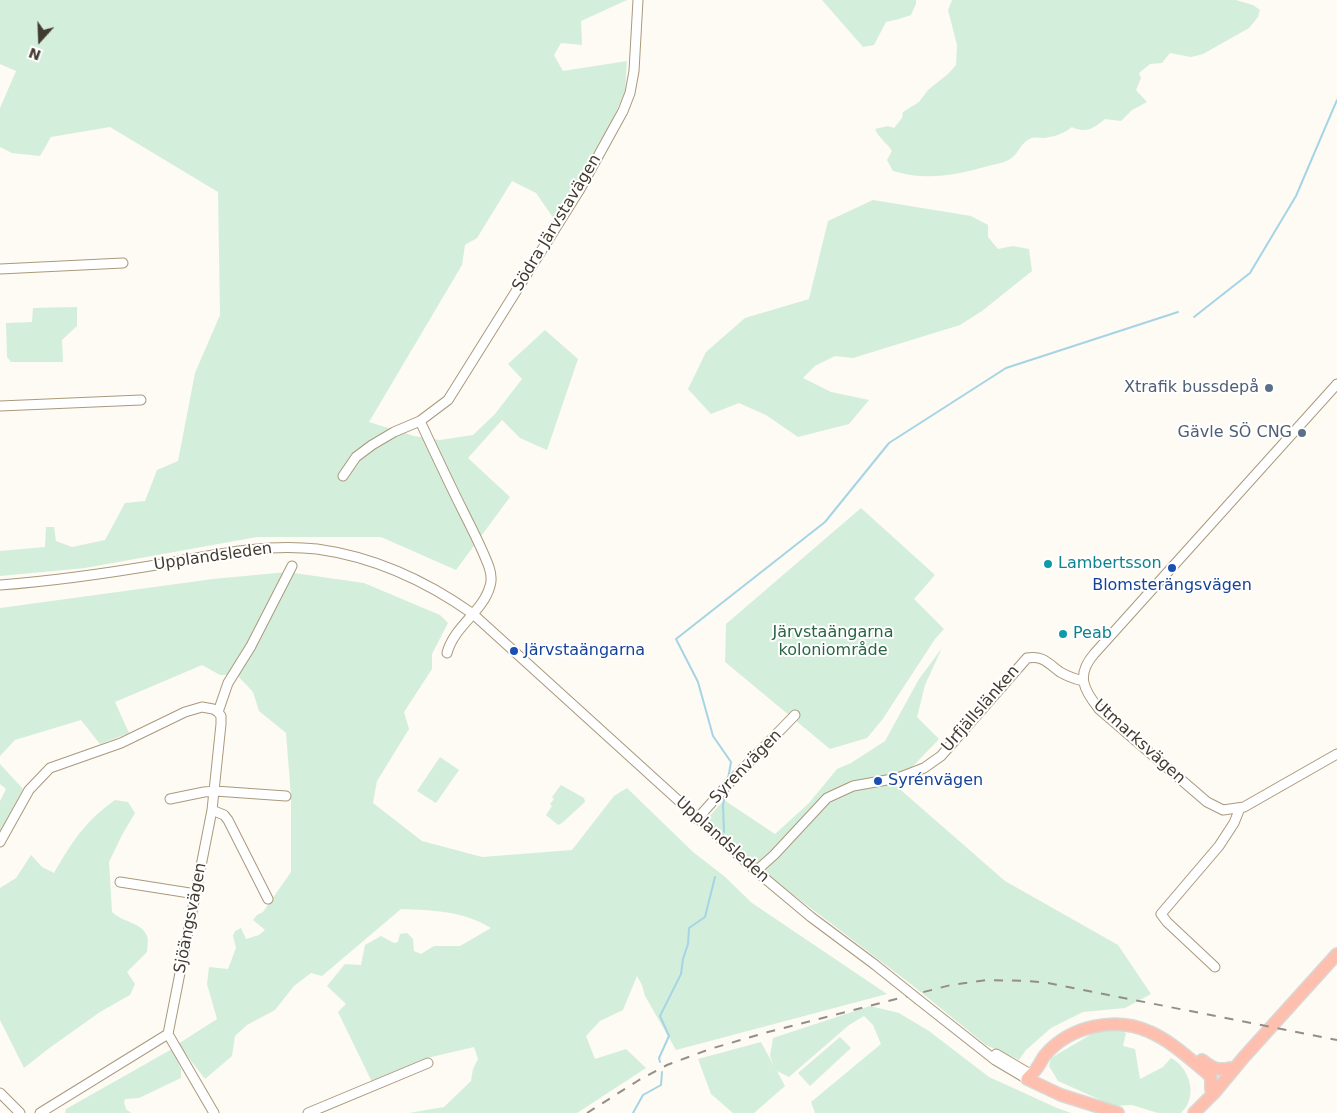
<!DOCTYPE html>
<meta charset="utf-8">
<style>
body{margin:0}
#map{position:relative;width:1337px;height:1113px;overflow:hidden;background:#fefaf4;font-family:"DejaVu Sans",sans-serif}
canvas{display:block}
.north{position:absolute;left:15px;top:15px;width:50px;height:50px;-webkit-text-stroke:4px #fff;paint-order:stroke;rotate:200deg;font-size:14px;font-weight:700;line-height:20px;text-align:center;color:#423b2f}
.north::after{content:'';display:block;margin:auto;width:18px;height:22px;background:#423b2f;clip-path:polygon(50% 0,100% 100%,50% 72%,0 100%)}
</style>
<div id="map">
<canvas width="1337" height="1113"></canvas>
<div class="north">N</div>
</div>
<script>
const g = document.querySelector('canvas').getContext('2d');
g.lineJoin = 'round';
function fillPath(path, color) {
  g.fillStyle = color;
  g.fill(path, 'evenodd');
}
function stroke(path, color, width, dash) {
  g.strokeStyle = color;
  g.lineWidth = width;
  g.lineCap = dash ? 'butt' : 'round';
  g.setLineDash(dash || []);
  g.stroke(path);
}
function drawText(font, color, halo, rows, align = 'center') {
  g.font = font + ' "DejaVu Sans",sans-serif';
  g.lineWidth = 4;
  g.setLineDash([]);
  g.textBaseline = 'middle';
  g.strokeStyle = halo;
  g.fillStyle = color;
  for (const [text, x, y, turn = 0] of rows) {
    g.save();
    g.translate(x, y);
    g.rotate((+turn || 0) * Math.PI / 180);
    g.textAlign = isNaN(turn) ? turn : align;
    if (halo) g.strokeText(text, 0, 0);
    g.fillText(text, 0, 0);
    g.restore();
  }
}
const green = new Path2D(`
 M0,0H627L581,21L582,45L561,43L554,55L563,71L627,61L625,92L610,125L554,219L536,193L512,181L477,238L465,245L462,265L369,422L414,436L440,440L473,435L495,414L522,379L508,364L545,330L578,359L547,450L520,438L502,420L468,458L510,497L456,570L381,537H257L85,568L0,576V551L45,547L46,527H54L56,541L72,547L105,540L125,503L145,501L157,470L178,461L195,373L220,315L218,192L110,127L51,137L40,156L12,153L0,147V108L16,71L0,64Z
 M822,0H916V4L911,15L899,19L886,22L874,45L863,47Z
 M952,0H1236L1253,5L1260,10L1258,17L1249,28L1203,54L1191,57L1170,53L1162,63L1150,64L1139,73L1141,78L1136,90L1147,102L1132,110L1121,121L1105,119C1094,128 1086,134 1072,127C1063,134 1054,137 1043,138C1039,138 1035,137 1032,138C1020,142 1020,153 1010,159C1005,163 995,164 988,166C957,175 925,181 893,171L887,160L892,151C887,143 878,137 875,129L888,126L894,128L902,118L903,112L919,102L928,90L948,74L956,65L957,45L948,10Z
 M873,200L971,216L988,225V237L998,249L1013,246L1029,249L1032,271L982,311L960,325L853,358L835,356L815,366L803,378L831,392L869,400L849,424L798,437L766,415L739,403L711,414L688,389L706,352L745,318L809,299L828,221Z
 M77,307V326L62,340L63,362H11L7,357L6,323L32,322L33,308Z
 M861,508L935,575L914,599L944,629L935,639L882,720L867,738L830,749L725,662L726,624Z
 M287,572L364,583L440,615L448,623L432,654V669L404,712L409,729L377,781L373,803L422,841L482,857L572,850L614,796L627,788L693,852L724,876L752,903L887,994L676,1050L645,996L642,985L637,976L623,1010L600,1021L586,1036L595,1059L626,1049L646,1068L577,1113H409L444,1107L471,1081L473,1069L478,1059L474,1047L427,1058L372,1082L338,1012L346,1004L327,986L345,964L361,965L365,945L381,936L394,943L398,942L400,934L407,933L413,939L414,951L421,954L434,946H460L491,928C463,911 433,910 401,909L322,976L311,973L294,986L275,1010L247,1025L235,1036L232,1056L205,1079L178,1044L217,1019L207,984L209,967L228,969L236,948L233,936L235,931L241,928L246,939L259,935L265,930L253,920L257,915L263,912L291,872V796L286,733L259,711L253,692L237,675H220L202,665L115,702L129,733L100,744L81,720L15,740L0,756V608L213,579Z
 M942,648L925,685L917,717L939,739L895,785L1005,881L1118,945L1151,994L1125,1008L1083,1012L1051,1028L1026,1050L1019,1060L986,1045L912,985L775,881L707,819L724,800L775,834L809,803L837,769L851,763L885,741L919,679Z
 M440,757L459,770L436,803L417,791Z
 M0,764L23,789L0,832V801L6,789L0,784Z
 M561,785L584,798L585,802L562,823L558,825L546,815L552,806L550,804L554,799L552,797Z
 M115,800L128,802L135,813L122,835L109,862L112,912C122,922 143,923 147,936C149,940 147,948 147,952L127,972L135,984L130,995L100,1012L48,1049L24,1068L0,1020V888L16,878L31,855L42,867L54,873C72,842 85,821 115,800Z
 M870,1006L899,1013L929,1031L989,1077L1057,1108L1071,1113H815L811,1102L881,1044L873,1025L864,1016L849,1025L789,1077L777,1071L785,1086L754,1113H733L711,1094L698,1059L761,1042L774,1066L770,1056L773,1038Z
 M1119,1029L1126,1033L1123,1046L1135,1049L1140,1079L1163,1067L1171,1058C1191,1069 1198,1097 1181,1113H1158L1132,1105L1114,1106L1058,1081L1049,1066L1051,1058L1095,1032Z
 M840,1037L851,1048L810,1086L798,1073Z
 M172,1049L181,1069V1078L139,1098L125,1099L124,1102L126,1109L131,1113H65L66,1109Z`);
const stream = new Path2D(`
 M1194,317L1250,273L1296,196L1337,100
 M728,779L731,762L713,736L698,682L676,639L825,522L889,443L1006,368L1178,312
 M724,832L723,805L726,791
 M660,1062L659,1058L669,1036L660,1016L681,974L683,959L688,944L689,928L705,917L715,877
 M633,1113L643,1095L661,1085L662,1072`);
const minor = new Path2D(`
 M0,269L123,263
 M1337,384L1094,654C1076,675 1083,689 1099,709L1207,802L1223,810L1244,807L1337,754
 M0,406L141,400
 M420,421C434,451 448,481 463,511C472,529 482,548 489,567C491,573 492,580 490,586C483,612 454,626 447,653
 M343,476L356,457L372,445L394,432L420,421L448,400L580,189L623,111L630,93L634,71L638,0
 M0,585C54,581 109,573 162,564C213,555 265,543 317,549C375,557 425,580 473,614L756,871L811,917L874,964
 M218,712L228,683L251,646L292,566
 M170,799L204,792L215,791L286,796
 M212,810L224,815L228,820L268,899
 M697,819L731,781L795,715
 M0,842L29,790L50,768L121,743L185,712L202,707L213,709L218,712
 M756,871L774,855L827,798L853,786L898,778L924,768L941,756L1027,658C1042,655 1048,663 1060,672C1067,676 1075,679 1083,681
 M120,882L196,894
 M1215,967L1167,922L1161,914L1219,846L1234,823L1240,808
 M919,1000L995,1060L1027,1079
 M996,1054L1030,1074
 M0,1093L20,1113
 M40,1113L168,1034
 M214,1113L168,1034L212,810L221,724V716L218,712
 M308,1113L428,1063`);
const major = new Path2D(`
 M1202,1060C1212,1068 1217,1071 1230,1068
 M1118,1113L1061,1095L1027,1079C1030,1075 1034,1073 1037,1068C1040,1064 1042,1059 1045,1055C1070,1026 1115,1016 1150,1032C1171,1041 1190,1059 1208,1074L1211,1078V1089
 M1194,1113L1215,1092L1244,1057L1337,954`);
const rail = new Path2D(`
 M587,1113L639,1080L667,1065L710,1049L768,1032L951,985L987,980L1028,981L1048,983L1337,1040`);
const minorBridge = new Path2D(`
 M874,964L919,1000`);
const markers = [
 [1269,388,5,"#5c6f8a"],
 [1302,433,5,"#5c6f8a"],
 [1048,564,5,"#0f9aa8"],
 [1172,568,5,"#1a4fb4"],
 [1063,634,5,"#0f9aa8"],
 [514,651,5,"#1a4fb4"],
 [878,781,5,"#1a4fb4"]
];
const streetNames = [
 ["Södra Järvstavägen",557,223,-59],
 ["Upplandsleden",213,557,-8],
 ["Urfjällslänken",981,709,-49],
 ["Utmarksvägen",1139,742,42],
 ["Syrenvägen",746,767,-46],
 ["Upplandsleden",722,840,42],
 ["Sjöängsvägen",191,918,-79]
];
const serviceNames = [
 ["Xtrafik bussdepå",1259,388],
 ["Gävle SÖ CNG",1292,433]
];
const cultureNames = [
 ["Lambertsson",1058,564],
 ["Peab",1073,634]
];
const transitNames = [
 ["Blomsterängsvägen",1172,586,"center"],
 ["Järvstaängarna",524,651],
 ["Syrénvägen",888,781]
];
const parkNames = [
 ["Järvstaängarna",833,633],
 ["koloniområde",833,651]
];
fillPath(green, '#d4eedc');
stroke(stream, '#a5d5e4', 2);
stroke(minor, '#aa997c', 11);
stroke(major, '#d9d8d5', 14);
stroke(minor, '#fff', 9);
stroke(major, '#ffbfaf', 11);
stroke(rail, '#948e85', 2, [9, 9]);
stroke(minorBridge, '#aa997c', 11, []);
stroke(minorBridge, '#fff', 9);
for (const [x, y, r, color] of markers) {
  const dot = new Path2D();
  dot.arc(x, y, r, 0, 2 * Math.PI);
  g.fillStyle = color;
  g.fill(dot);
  stroke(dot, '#fff', 2);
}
drawText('16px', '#423b2f', '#fff', streetNames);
drawText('16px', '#4e5e75', '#fff', serviceNames, 'right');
drawText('16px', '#0d838f', '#fff', cultureNames, 'left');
drawText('16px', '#164399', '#fff', transitNames, 'left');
drawText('16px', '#296543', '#fff', parkNames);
</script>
